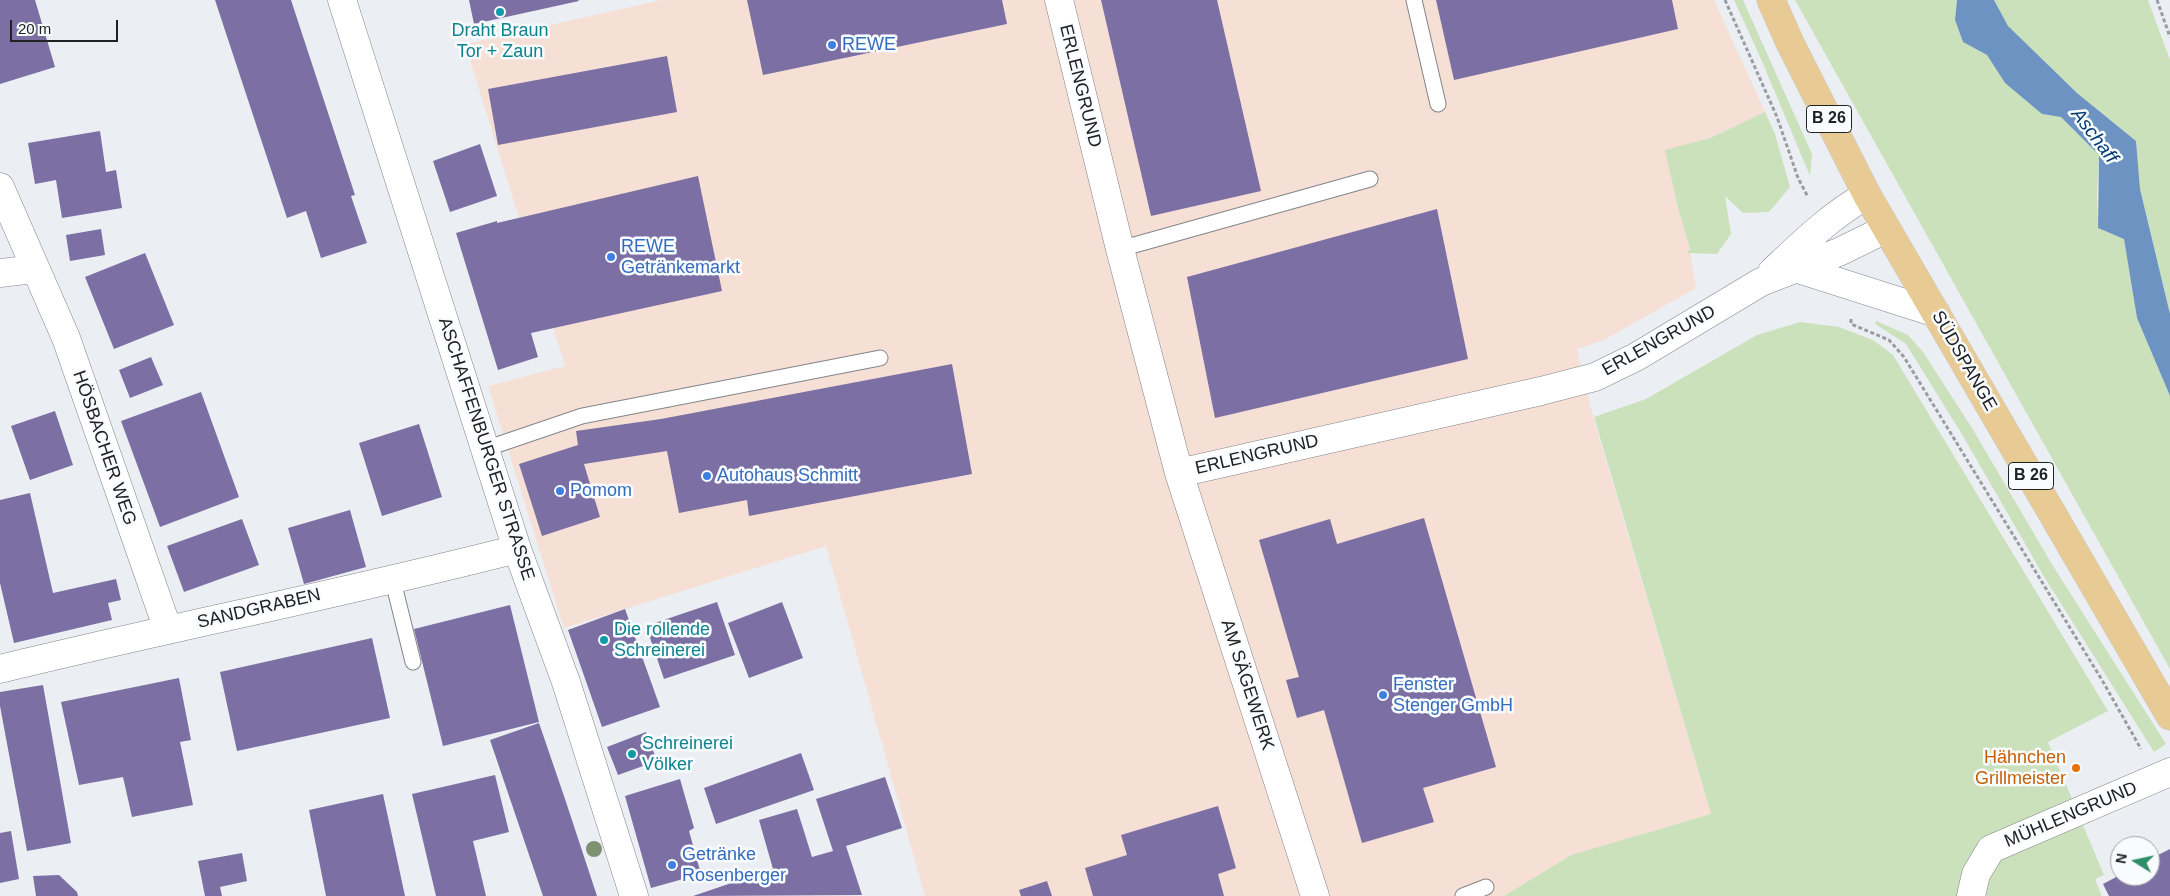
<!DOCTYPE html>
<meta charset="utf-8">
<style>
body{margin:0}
#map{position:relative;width:2170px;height:896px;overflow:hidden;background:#ebeff3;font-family:Arial,sans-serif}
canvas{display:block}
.north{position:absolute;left:2110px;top:836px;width:50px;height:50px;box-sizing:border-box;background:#f9fcff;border:1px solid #a2a4a7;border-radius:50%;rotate:280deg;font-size:14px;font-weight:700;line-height:20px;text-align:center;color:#202123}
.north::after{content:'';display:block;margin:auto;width:18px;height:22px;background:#2d8e67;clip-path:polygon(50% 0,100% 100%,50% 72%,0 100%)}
.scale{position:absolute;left:10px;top:20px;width:108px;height:22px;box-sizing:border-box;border:2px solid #202123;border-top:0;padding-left:6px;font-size:15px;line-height:18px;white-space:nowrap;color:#202123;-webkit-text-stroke:4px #f9fcff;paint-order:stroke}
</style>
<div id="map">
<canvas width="2170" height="896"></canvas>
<div class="north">N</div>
<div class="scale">20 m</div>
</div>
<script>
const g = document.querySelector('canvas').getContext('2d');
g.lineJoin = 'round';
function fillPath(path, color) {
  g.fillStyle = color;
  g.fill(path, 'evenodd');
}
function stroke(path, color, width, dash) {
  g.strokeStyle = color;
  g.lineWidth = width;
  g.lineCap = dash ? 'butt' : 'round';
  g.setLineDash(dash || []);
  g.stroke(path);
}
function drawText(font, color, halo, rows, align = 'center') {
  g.font = font + ' Arial,sans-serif';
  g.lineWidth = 5;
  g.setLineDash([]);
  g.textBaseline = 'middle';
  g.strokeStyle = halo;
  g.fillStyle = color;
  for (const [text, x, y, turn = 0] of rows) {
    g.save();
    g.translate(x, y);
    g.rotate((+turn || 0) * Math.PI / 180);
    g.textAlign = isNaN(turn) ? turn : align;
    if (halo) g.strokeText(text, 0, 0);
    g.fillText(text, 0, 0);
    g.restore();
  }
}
const commercial = new Path2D(`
 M662,0H1714L1765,112L1709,138L1666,151L1678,208L1690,250L1696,288L1604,340L1577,349L1595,424L1711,814L1571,855L1504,896H925L826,546L564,628L488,386L565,366L465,44Z`);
const green = new Path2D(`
 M1734,0H1743L1812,154L1810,176L1761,59Z
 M1795,0H1957L1955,20L1963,42L1987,55L2005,83L2042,114L2061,117L2099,155L2097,196L2098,228L2124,238L2137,318L2170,396V669Z
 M1994,0H2148L2170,60V314L2140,189L2136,141L2077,93L2007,26Z
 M1765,112L1775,134L1790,187L1769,212L1743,213L1725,196L1731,234L1717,254L1687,253L1690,249L1678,208L1665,150L1710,138Z
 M1876,321L1908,335L1923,352L1972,428L2053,566L2166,744L2154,752L2043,575L1963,436L1906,344L1875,324Z
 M1800,322L1839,327L1873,340L1893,355L2108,711L2048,742L2104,875L2095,879L2102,896H1504L1571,855L1711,814L1594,417L1646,399L1757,335Z`);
const water = new Path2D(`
 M1957,0H1994L2008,26L2077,93L2136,141L2140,189L2170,314V396L2137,318L2124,239L2098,228L2099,155L2061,117L2042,114L2005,83L1987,55L1963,42L1955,20Z`);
const building = new Path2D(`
 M0,0H35L55,67L0,84Z
 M215,0H291L355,195L351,196L367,243L321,258L306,211L287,218Z
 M469,0H578L579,1L474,24Z
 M747,0H1002L1007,24L763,75Z
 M1101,0H1217L1261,191L1151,216Z
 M1436,0H1672L1678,29L1454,80Z
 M667,56L677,112L498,145L488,89Z
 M100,131L106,172L116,170L122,208L62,218L56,180L35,184L28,143Z
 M480,144L497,196L450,212L433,161Z
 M698,176L722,291L531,333L538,357L498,370L456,233L497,221V223Z
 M1437,209L1468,359L1215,418L1187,277Z
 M101,229L105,255L70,261L66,235Z
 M145,253L174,325L114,349L85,277Z
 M151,357L163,385L130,398L119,370Z
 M952,364L972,474L749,516L747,500L679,513L667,451L584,464L600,517L542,536L519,464L578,445L576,431L661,419Z
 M201,392L239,497L160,527L121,421Z
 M55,411L73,465L30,480L11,426Z
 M419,424L442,497L382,516L359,443Z
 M30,493L53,593L116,579L121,600L108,603L112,620L14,643L0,583V500Z
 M350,510L366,567L304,584L288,528Z
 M1424,518L1496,767L1423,788L1434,822L1362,843L1324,710L1297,718L1286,680L1299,677L1259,540L1330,519L1337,544Z
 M242,519L259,565L184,592L167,546Z
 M717,602L735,655L664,679L646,626Z
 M782,602L803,658L749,678L728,623Z
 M510,605L539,722L443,746L414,629Z
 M625,609L660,707L602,727L568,630Z
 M372,638L390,718L237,751L220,672Z
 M179,678L191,740L180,742L193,805L132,817L123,777L79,785L61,702Z
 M43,685L71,843L27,851L0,706V692Z
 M539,723L565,799L597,896H543L490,740Z
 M646,732L657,761L618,775L607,747Z
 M801,753L814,790L716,824L704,788Z
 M495,775L509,832L473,841L486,896H436L412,794Z
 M885,777L902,828L846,846L862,895L693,896L773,869L759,820L797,809L812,857L833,851L816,799Z
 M680,779L694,828L689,831L701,874L651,888L625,796Z
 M383,794L405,896H326L309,810Z
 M1218,806L1236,868L1218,874L1224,896H1093L1085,868L1127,855L1121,835Z
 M11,831L19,879L0,883V833Z
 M2170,849V896H2109L2103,884L2120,875L2150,876V859Z
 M242,853L247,881L220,887L222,896H205L198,861Z
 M59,875L77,892L78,896H36L33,876Z
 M1047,881L1052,896H1021L1019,890Z`);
const path = new Path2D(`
 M1725,0L1777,117L1798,178L1808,197
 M2157,0L2170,37
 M1851,319V324L1889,340L1904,357L2102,680L2141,749`);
const service = new Path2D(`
 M1414,0L1438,104
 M1120,249L1370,179
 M485,449L582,416L880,358
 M393,581L413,662
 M1463,896L1486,887`);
const minor = new Path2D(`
 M342,0L485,449L517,549L566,682L634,896
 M1059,0L1120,249L1179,473L1315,896
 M0,187L66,338L168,630
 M1798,269L1936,313
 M1772,272C1802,244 1831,215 1867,195
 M0,273L34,269
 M1179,473L1541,391L1595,377L1636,357L1761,282L1839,252L1886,229
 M0,669C172,627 346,593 517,549
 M1971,896L1976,874L1991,849L2170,772`);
const primary = new Path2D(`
 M1771,0L1790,43L1867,195L2170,716`);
const trees = [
 [594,849]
];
const markers = [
 [500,12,5,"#0f9aa8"],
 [832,45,5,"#3f7fe0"],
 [611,257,5,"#3f7fe0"],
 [707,476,5,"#3f7fe0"],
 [560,491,5,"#3f7fe0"],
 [604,640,5,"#0f9aa8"],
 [1383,695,5,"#3f7fe0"],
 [632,754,5,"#0f9aa8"],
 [2076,768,5,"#e8710a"],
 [672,865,5,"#3f7fe0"]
];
const shields = [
 [1829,119,45],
 [2031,476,45]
];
const shieldNames = [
 ["B 26",1829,119],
 ["B 26",2031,476]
];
const cultureNames = [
 ["Draht Braun",500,31,"center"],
 ["Tor + Zaun",500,52,"center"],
 ["Die rollende",614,630],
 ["Schreinerei",614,651],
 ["Schreinerei",642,744],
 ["Völker",642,765]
];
const shopNames = [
 ["REWE",842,45],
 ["REWE",621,247],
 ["Getränkemarkt",621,268],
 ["Autohaus Schmitt",717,476],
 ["Pomom",570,491],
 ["Fenster",1393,685],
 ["Stenger GmbH",1393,706],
 ["Getränke",682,855],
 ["Rosenberger",682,876]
];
const streetNames = [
 ["ERLENGRUND",1080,86,76],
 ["ERLENGRUND",1659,341,-29],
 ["SÜDSPANGE",1964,361,60],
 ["HÖSBACHER WEG",104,448,71],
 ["ASCHAFFENBURGER STRASSE",486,449,72],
 ["ERLENGRUND",1257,455,-13],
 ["SANDGRABEN",259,609,-13],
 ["AM SÄGEWERK",1247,685,72],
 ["MÜHLENGRUND",2071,815,-23]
];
const foodNames = [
 ["Hähnchen",2066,758],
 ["Grillmeister",2066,779]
];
const waterNames = [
 ["Aschaff",2094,136,53]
];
fillPath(commercial, '#f6dfd4');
fillPath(green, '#cbe1bc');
fillPath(water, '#6c93c1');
fillPath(building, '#7b6fa4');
stroke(service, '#82858a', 17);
stroke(minor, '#82858a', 29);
stroke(primary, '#c9caca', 29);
stroke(path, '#9a9ca0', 3, [4, 2.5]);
stroke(service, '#fff', 15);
stroke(minor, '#fff', 28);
stroke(primary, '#e7ca94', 28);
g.fillStyle = '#7f9173';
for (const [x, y] of trees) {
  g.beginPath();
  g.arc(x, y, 8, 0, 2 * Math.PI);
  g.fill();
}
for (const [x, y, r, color] of markers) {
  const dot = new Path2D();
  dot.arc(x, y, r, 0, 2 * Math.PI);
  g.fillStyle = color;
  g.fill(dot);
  stroke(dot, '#f9fcff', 2);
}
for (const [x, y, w] of shields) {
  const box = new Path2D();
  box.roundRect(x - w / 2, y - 13.5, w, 27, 4);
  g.fillStyle = '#f9fcff';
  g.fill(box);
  stroke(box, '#202123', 1);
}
drawText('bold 16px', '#202123', null, shieldNames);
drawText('18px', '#0d838f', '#f9fcff', cultureNames, 'left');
drawText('18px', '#366cbe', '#f9fcff', shopNames, 'left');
drawText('18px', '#202123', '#f9fcff', streetNames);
drawText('18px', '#c56008', '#f9fcff', foodNames, 'right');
drawText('italic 19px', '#003b73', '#f9fcff', waterNames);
</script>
